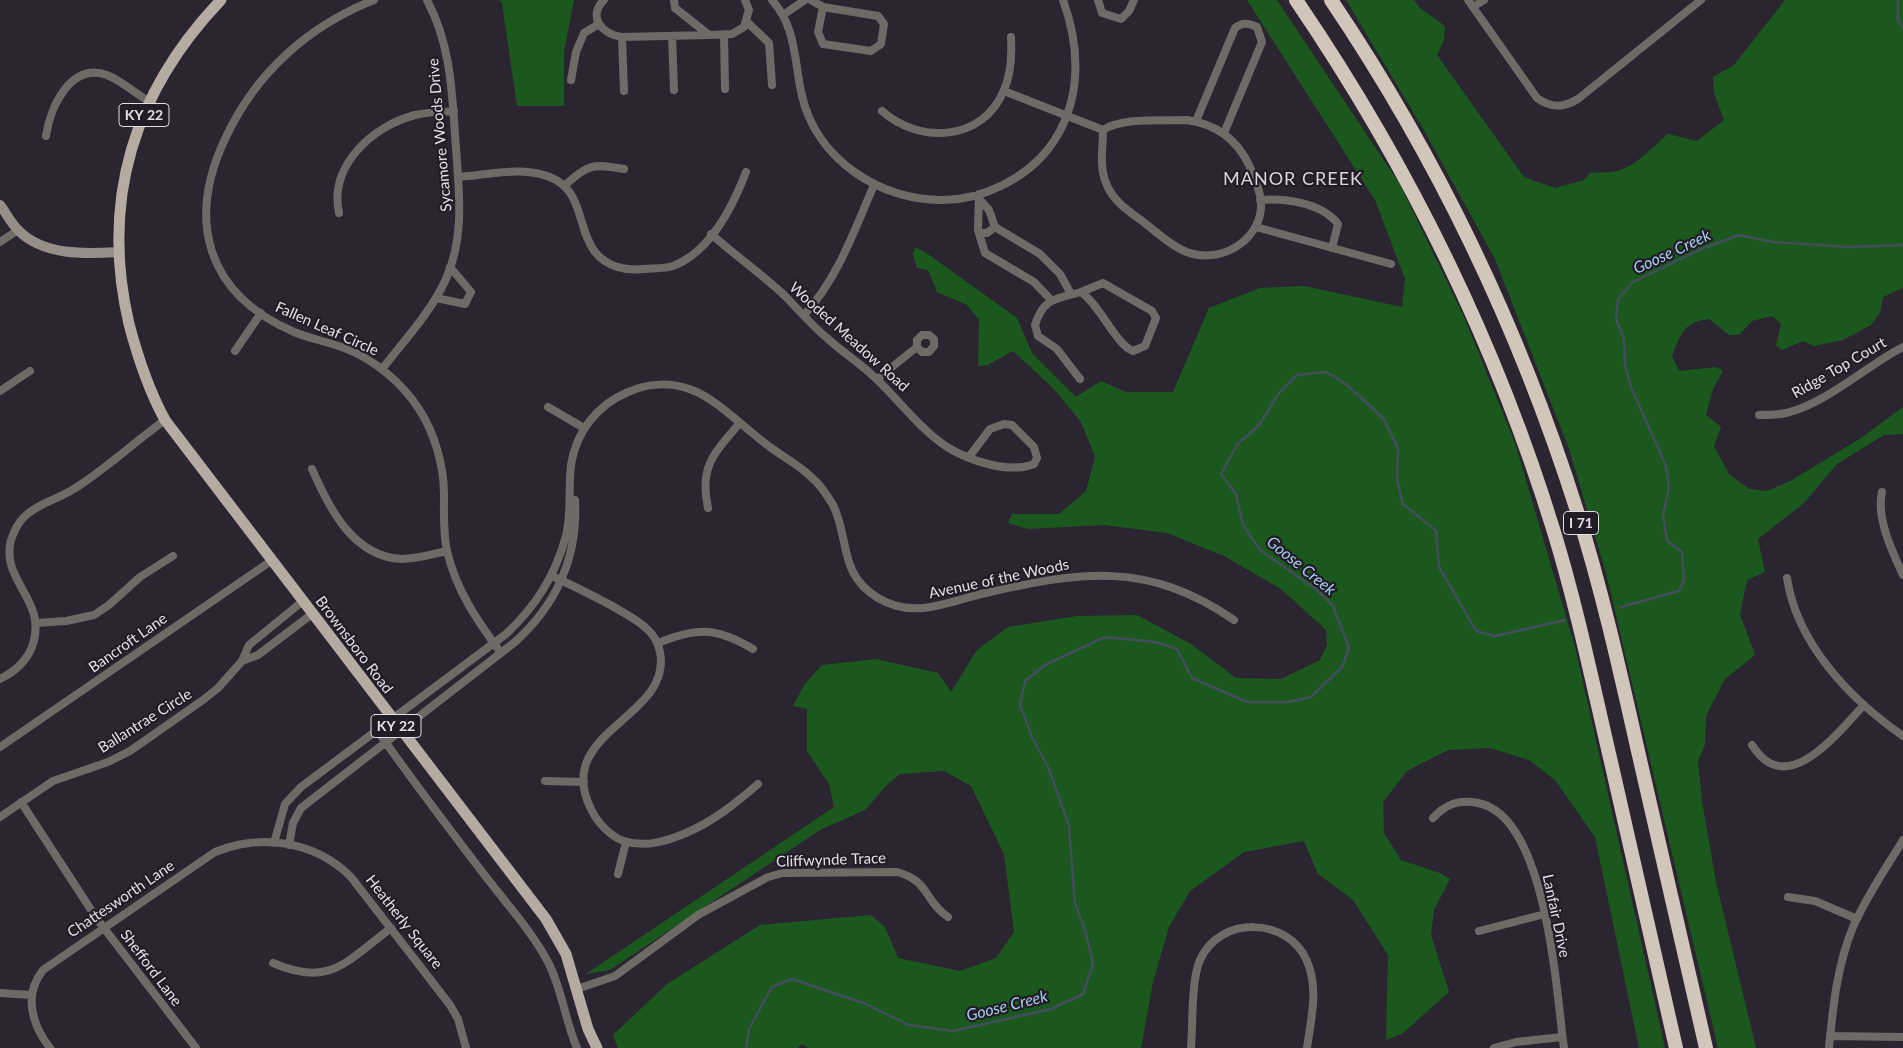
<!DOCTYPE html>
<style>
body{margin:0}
canvas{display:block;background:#2b2531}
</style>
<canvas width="1903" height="1048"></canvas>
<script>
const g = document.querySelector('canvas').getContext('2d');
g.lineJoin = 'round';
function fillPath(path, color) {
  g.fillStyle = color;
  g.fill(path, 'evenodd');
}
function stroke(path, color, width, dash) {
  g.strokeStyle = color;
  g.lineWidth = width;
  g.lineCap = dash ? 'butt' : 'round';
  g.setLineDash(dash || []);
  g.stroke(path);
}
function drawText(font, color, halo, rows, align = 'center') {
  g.font = font + ' Lato,sans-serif';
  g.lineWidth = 4.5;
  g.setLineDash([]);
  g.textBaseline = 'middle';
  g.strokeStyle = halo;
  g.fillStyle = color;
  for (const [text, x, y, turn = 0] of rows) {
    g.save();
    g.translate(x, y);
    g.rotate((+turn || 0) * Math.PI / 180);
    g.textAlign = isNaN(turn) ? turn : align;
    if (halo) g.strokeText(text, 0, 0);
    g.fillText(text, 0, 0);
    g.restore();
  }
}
const green = new Path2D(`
 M499,0H574L564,52V106H517L502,3Z
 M1247,0H1277L1399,183L1464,317L1515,443L1575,647L1665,1048H1639L1595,837L1555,780L1529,760L1490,748L1448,750L1407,771L1383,802L1384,833L1401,860L1440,873L1450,879L1434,910L1431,935L1449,992L1402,1034L1386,1040L1388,955L1353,900L1318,874L1304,841L1244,852L1190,891L1169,927L1153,982L1141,1048H808L802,1044L797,1048H618L613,1035L667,984L760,925L871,915L885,927L898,958L960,971L996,958L1014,932L1004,854L971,786L944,771L900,774L886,786L865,810L820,830L610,970L586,974L834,807L829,784L807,751V709L793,706L804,685L822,665L876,659L938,673L951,692L977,650L1008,627L1077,616L1137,615L1191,644L1236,678L1281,679L1320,660L1327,645L1326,630L1281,589L1224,556L1167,533L1104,525L1028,529L1008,523L1012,514H1059L1086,491L1095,457L1081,422L1053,388L1013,351L988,365L978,366L979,320L967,305L937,292L928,270L917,268L913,254L915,247L925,252L1017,318L1032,353L1076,397L1101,381L1126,392H1173L1209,308L1260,288L1304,286L1402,307L1405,279L1375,200Z
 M1346,0H1414L1419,7L1445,26L1444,40L1437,55L1524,177L1555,188L1584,180L1590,173C1598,172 1609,173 1617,171C1638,165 1652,147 1668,134L1697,141L1724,120L1714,93L1713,77L1734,65L1785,0H1903V288L1883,297L1880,313L1871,325L1843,340L1814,346L1803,341L1782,350L1776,346L1781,324L1772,316L1752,321L1739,335H1729L1709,319C1683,322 1681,334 1672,356L1679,371L1716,367L1723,371L1713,389L1706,415L1721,427L1714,446L1729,474L1749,489L1767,491L1792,480L1861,438L1903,407V434L1884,435L1837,464L1804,503L1758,539L1765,572L1747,580L1740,614L1755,655L1725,679L1706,716L1705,745L1698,761L1702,801L1716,882L1756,1048H1718L1606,573L1569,449L1495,259L1421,125Z`);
const stream = new Path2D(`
 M1898,0V20L1903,28
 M1621,607L1679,591L1684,580L1682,552L1667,541L1663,515L1669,488L1666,466L1631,387L1625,365L1624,339L1616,319L1618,299L1633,282L1701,249L1739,235L1773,242L1848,247L1903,245
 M746,1048L749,1029L772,987L792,979L866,1004L909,1025L953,1031L1051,1009L1083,994L1093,964L1086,933L1075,903L1069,826L1049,769L1032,737L1020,705L1025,681L1045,665L1105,637L1155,642L1177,649L1192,678L1247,702H1288L1311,697L1342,667L1349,648L1333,606L1317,590L1260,550L1243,525L1236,494L1221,474L1237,445L1259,425L1279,393L1297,375L1326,372L1346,384L1384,419L1398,449L1397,480L1403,504L1436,531L1439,567L1476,631L1495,636L1565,620`);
const street = new Path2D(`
 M374,0C308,26 256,73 226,137C186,220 206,294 294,332C311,339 329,342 347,349C376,361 402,383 419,409C435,434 444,466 444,495C444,513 443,532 447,551C456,590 478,622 501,653
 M604,0C587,17 602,34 622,37L709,35
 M674,0L675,8L709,35L732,34L744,27L749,10L745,0
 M772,0C797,28 794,62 802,96C817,160 881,201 943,200C982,200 1025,179 1049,148C1082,104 1081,50 1063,0
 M811,0L823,7
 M1098,0L1102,13L1121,19L1129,11L1134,0
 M1468,0L1537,98C1551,108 1563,108 1578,99L1701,0
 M823,7L878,16L884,24L881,44L871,51L823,44L818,32Z
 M1473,7L1484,0
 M783,15L805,0
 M747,22L769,43L772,85
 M724,35L725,89
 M672,36L674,90
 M622,37L624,91
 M571,80L576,52L584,33L599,24
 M1004,91L1103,130
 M882,111C919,144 983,142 1004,90C1011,74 1012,55 1011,37
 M1187,120C1216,124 1237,140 1249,165C1254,176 1260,189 1261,202C1263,237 1226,262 1193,254C1175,250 1157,232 1142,221C1127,210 1113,201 1106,183C1099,166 1103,148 1103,130C1122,117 1164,121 1187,120Z
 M1196,121L1235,28C1243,22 1248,23 1257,27L1262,42L1224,133
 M46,136C50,108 70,62 107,75C122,81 136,94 150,102
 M459,177C489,175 528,164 556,180C583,195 578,230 595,252C607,267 626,271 643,269C653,268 664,269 673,266C710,252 733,206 746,172
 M564,186C588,165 591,163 624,169
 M979,194L978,230L985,253L1034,282L1051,300
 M980,200L989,210L995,227L1040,254L1060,274L1071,294
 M1260,200C1286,198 1322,203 1338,224L1332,248
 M339,213C329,166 372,126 415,115C428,112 441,112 454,111
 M1256,227L1391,264
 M979,233H987L995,227
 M711,234C735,255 761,274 784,295C798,309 811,325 827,338C841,351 857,361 871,374C897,397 918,428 947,447C970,461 1009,474 1034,464L1037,458L1034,447L1012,425L1004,424L990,429L969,457
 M0,242L18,230
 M436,298L465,304L471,292L450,267
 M804,315C838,278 854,231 874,185
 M235,351L261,313
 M382,369C404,341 431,312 446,279C465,236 459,193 456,148C452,96 452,47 427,0
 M877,379L917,347V340L922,335H929L934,339V346L929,352H922L917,347
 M1080,379L1057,349L1038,336L1035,325C1043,298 1056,299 1081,292C1100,305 1116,345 1133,351L1145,346L1156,318L1152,311L1103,283L1081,292
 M0,391L30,371
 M548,407L584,428
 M1759,415C1768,415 1778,415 1786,413C1827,403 1866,366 1903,347
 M312,469C329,508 353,557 402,559C417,559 433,554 447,551
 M1882,492C1876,518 1892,551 1903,575
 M708,508C699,467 714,453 739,424
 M552,576C574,586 632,614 647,629C654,635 658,643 660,652C673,719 550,731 592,811C598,823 611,837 624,841C645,848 667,841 686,833C714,821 736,803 758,784
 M1787,578C1797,644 1850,699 1903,736
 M36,623L66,621L94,615L109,605L140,577L173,556
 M658,643C697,627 716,627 753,649
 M242,661L258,655L312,614
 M0,679C14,672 26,662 32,647C49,600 0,582 11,540C14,531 17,524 24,517C39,502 63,498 80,485C110,465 136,441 165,420
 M377,730C411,779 447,826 483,873C505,902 531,930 548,962C562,989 565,1020 577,1048
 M1752,745C1787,801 1838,732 1864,705
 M0,747L271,561
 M545,781L584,782
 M21,802L97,919L196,1048
 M0,817L53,781L108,762L130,751L203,700L218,688L242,661L249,645L303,601
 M1433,818C1446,804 1459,799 1478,803C1547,816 1556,991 1564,1048
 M274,843L285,804L301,787L506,634C536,606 555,576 566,536C572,512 568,489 571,465C576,432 597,405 628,392C648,383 671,382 692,390C717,399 747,431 770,447C783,457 799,465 811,477C820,484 827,495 833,505C850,539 838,574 878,598C915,620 948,601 986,593C1082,571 1148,561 1234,620
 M289,845L293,823L301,808L515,642C557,604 578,556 575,500
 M618,874L626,842
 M1788,897L1815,901L1857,919
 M1479,931L1545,914
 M273,963C330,988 347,961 391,928
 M577,989L615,976L698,915L768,877L783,873L897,872C930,881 924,901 948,917
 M0,993L31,995
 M1830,1036L1903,1037
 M50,1048C32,1025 23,995 43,970L215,852C261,833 315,841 351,877L450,1005L458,1019L466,1048
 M1191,1048C1193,1025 1191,980 1200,960C1220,915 1288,917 1307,961C1319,989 1311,1019 1307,1048
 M1494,1048L1516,1042L1562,1037
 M1829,1048C1833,1006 1837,966 1853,927C1866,897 1886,868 1903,840`);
const secondary = new Path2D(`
 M0,205C6,213 11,223 18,230C43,256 86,254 118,252`);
const primary = new Path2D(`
 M221,0C134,91 100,200 129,324C138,358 148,389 165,420L546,919L566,954L588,1029L597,1048`);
const highway = new Path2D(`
 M1296,0C1407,163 1496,343 1554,532C1577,607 1593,685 1611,762C1633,857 1654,953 1676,1048
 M1331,0C1437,157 1520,331 1577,511C1602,590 1620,671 1638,751C1661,850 1683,949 1706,1048`);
const shields = [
 [144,115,50],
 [1581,523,35],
 [396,726,50]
];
const shieldNames = [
 ["KY 22",144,115],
 ["I 71",1581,523],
 ["KY 22",396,726]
];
const streetNames = [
 ["Sycamore Woods Drive",440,135,-95],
 ["Fallen Leaf Circle",327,329,24],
 ["Wooded Meadow Road",849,337,42],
 ["Ridge Top Court",1839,368,-30],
 ["Avenue of the Woods",999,579,-12],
 ["Bancroft Lane",128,643,-35],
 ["Brownsboro Road",354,645,53],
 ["Ballantrae Circle",145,721,-32],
 ["Cliffwynde Trace",831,860,-2],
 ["Chattesworth Lane",121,899,-34],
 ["Lanfair Drive",1556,916,78],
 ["Heatherly Square",404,922,52],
 ["Shefford Lane",151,968,53]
];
const waterNames = [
 ["Goose Creek",1672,252,-25],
 ["Goose Creek",1301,566,39],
 ["Goose Creek",1007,1006,-14]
];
const quarterNames = [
 ["MANOR CREEK",1293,179]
];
fillPath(green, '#1b581e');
stroke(stream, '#444d5d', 2.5);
stroke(street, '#6f6a65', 8);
stroke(secondary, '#978f87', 10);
stroke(primary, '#b6aba1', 11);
stroke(highway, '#d2c5b9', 14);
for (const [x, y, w] of shields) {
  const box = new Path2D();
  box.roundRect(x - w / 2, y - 11.5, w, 23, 4);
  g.fillStyle = '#221c27';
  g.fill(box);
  stroke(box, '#e3dfe7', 1);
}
drawText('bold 14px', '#e3dfe7', null, shieldNames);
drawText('15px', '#e3dfe7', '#221c27', streetNames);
drawText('italic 16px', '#a7cff0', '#221c27', waterNames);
g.letterSpacing = '1px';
drawText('18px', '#dbd3e2', '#221c27', quarterNames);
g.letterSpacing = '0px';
</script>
